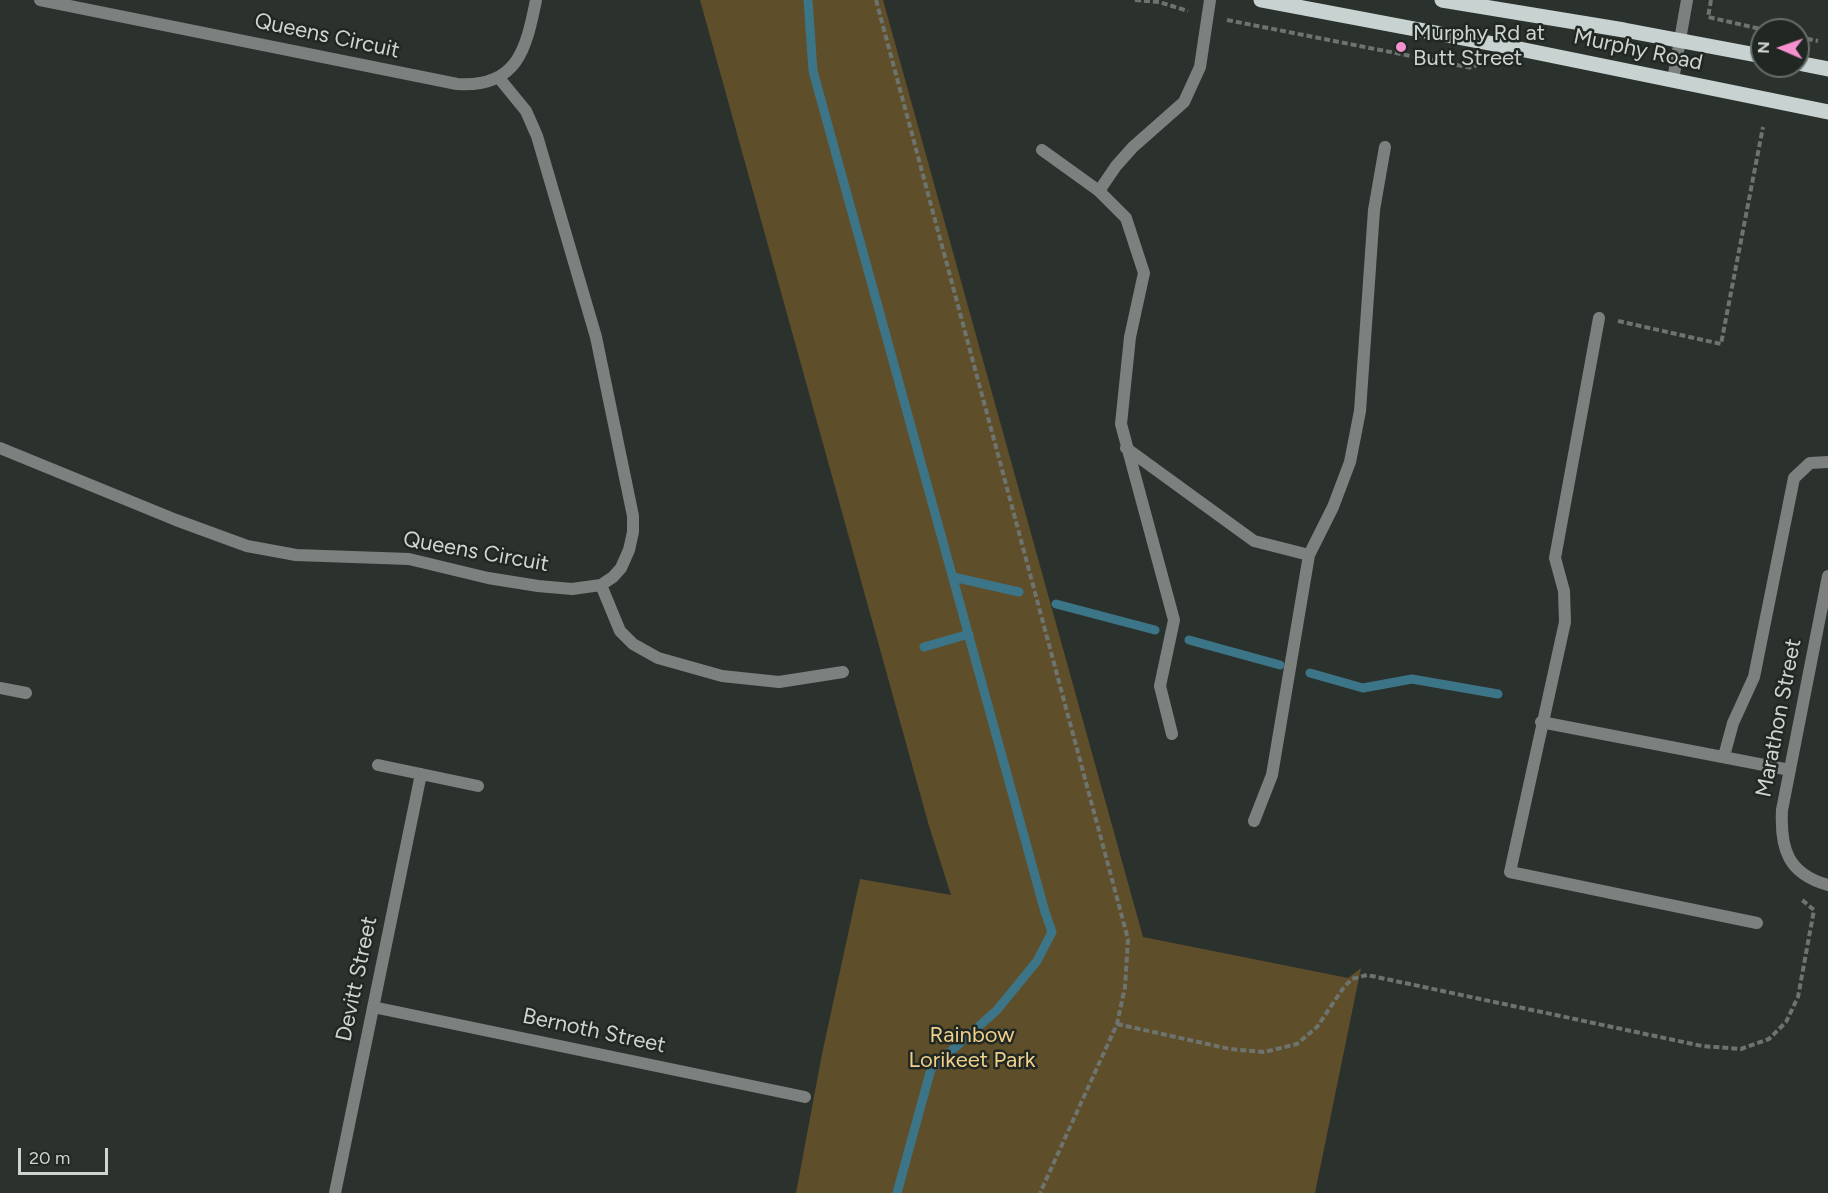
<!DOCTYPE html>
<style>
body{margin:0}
#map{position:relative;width:1828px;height:1193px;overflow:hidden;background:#2b322d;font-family:Figtree,sans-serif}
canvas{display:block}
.north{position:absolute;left:1750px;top:18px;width:60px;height:60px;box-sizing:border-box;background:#212823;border:2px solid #676d69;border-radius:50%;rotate:272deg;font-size:16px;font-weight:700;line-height:24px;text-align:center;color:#d0d4d1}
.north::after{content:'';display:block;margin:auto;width:21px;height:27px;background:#f790ce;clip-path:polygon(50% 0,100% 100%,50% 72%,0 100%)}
.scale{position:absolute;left:18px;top:1148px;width:90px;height:27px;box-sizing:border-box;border:3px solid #d0d4d1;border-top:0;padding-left:8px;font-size:18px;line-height:21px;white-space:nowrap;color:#d0d4d1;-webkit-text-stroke:4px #212823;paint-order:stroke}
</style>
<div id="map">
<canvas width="1828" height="1193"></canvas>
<div class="north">N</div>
<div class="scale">20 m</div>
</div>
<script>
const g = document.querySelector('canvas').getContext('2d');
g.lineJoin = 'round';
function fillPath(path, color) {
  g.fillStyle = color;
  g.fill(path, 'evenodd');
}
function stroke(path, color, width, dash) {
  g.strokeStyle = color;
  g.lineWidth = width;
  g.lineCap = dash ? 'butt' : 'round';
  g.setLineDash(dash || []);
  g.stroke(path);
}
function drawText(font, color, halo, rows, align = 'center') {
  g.font = font + ' Figtree,sans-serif';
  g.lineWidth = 5;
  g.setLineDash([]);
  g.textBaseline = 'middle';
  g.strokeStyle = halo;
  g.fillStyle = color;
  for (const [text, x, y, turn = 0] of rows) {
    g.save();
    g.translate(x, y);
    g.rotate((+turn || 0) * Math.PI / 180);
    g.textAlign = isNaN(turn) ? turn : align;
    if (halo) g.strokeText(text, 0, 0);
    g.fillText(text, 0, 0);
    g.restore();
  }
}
const green = new Path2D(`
 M700,0H883L1143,937L1348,978L1361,968L1315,1193H796L822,1054L860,879L951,895L929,826Z`);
const stream = new Path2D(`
 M808,0L813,71L1045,912L1052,932L1037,961L997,1010L931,1069L897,1193
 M953,577L1019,592
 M1056,604L1155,630
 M1189,640L1280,665
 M924,647L969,634
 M1310,673L1363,688L1412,679L1498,694`);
const path = new Path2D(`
 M876,0L1128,939L1125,987L1117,1024L1040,1193
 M1135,0L1159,2L1188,11
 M1711,0L1708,17L1765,30
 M1227,20L1472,68L1478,64
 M1798,37L1818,41
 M1618,321L1721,344L1763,127
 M1117,1024L1230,1049L1264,1052L1297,1044L1317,1027L1344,987L1352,979L1367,975L1702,1046L1741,1049L1769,1039L1786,1022L1798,997L1814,910L1801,899`);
const minor = new Path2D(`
 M40,0L457,84C517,88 526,50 536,0
 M1673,80L1687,0
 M1042,150L1099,191L1126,218L1144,273L1130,337L1121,424L1174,620L1160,686L1172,734
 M1099,191L1116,166L1133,147L1184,102L1200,67L1210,0
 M1599,318L1555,558L1564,591L1565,622L1510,872L1757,923
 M0,448L176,520L247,546L296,555L409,559L488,578L538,586L572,589L601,585L613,577L621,568L629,550L633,532V516L596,337L537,136L526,111L499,78
 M1126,448L1254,541L1309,555
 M1828,576L1782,810C1780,849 1788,874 1828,885
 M601,585L620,631L633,644L658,658L722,676L779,682L843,672
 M0,688L26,693
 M1541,722L1790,770
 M1724,756L1733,723L1754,677L1794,478L1810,463L1828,462
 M378,765L478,786
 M1254,821L1272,775L1309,555L1333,507L1350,462L1360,411L1374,210L1385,147
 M373,1007L805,1097
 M335,1193L421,774`);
const primary = new Path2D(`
 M1261,0L1510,47L1828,112
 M1442,0L1624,30L1762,56
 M1798,63L1828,69`);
const markers = [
 [1401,47,6,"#f790ce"]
];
const poiNames = [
 ["Murphy Rd at",1413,34],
 ["Butt Street",1413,59]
];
const streetNames = [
 ["Queens Circuit",327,36,12],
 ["Murphy Road",1638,50,12],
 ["Queens Circuit",476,552,10],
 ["Marathon Street",1779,718,-79],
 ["Devitt Street",357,979,-78],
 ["Bernoth Street",594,1031,12]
];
const parkNames = [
 ["Rainbow",972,1036],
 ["Lorikeet Park",972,1061]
];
fillPath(green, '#5f4e2a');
stroke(stream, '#3c7587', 9);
stroke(path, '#6d736e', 4, [6, 3]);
stroke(minor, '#7c8180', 12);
stroke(primary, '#c7d2d1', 15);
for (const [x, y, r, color] of markers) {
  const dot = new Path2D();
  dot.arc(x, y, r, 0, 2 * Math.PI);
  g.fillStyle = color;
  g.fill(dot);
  stroke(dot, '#212823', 2);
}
drawText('22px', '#d0d4d1', '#212823', poiNames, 'left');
drawText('22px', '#d0d4d1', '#212823', streetNames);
drawText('22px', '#efcf89', '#212823', parkNames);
</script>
